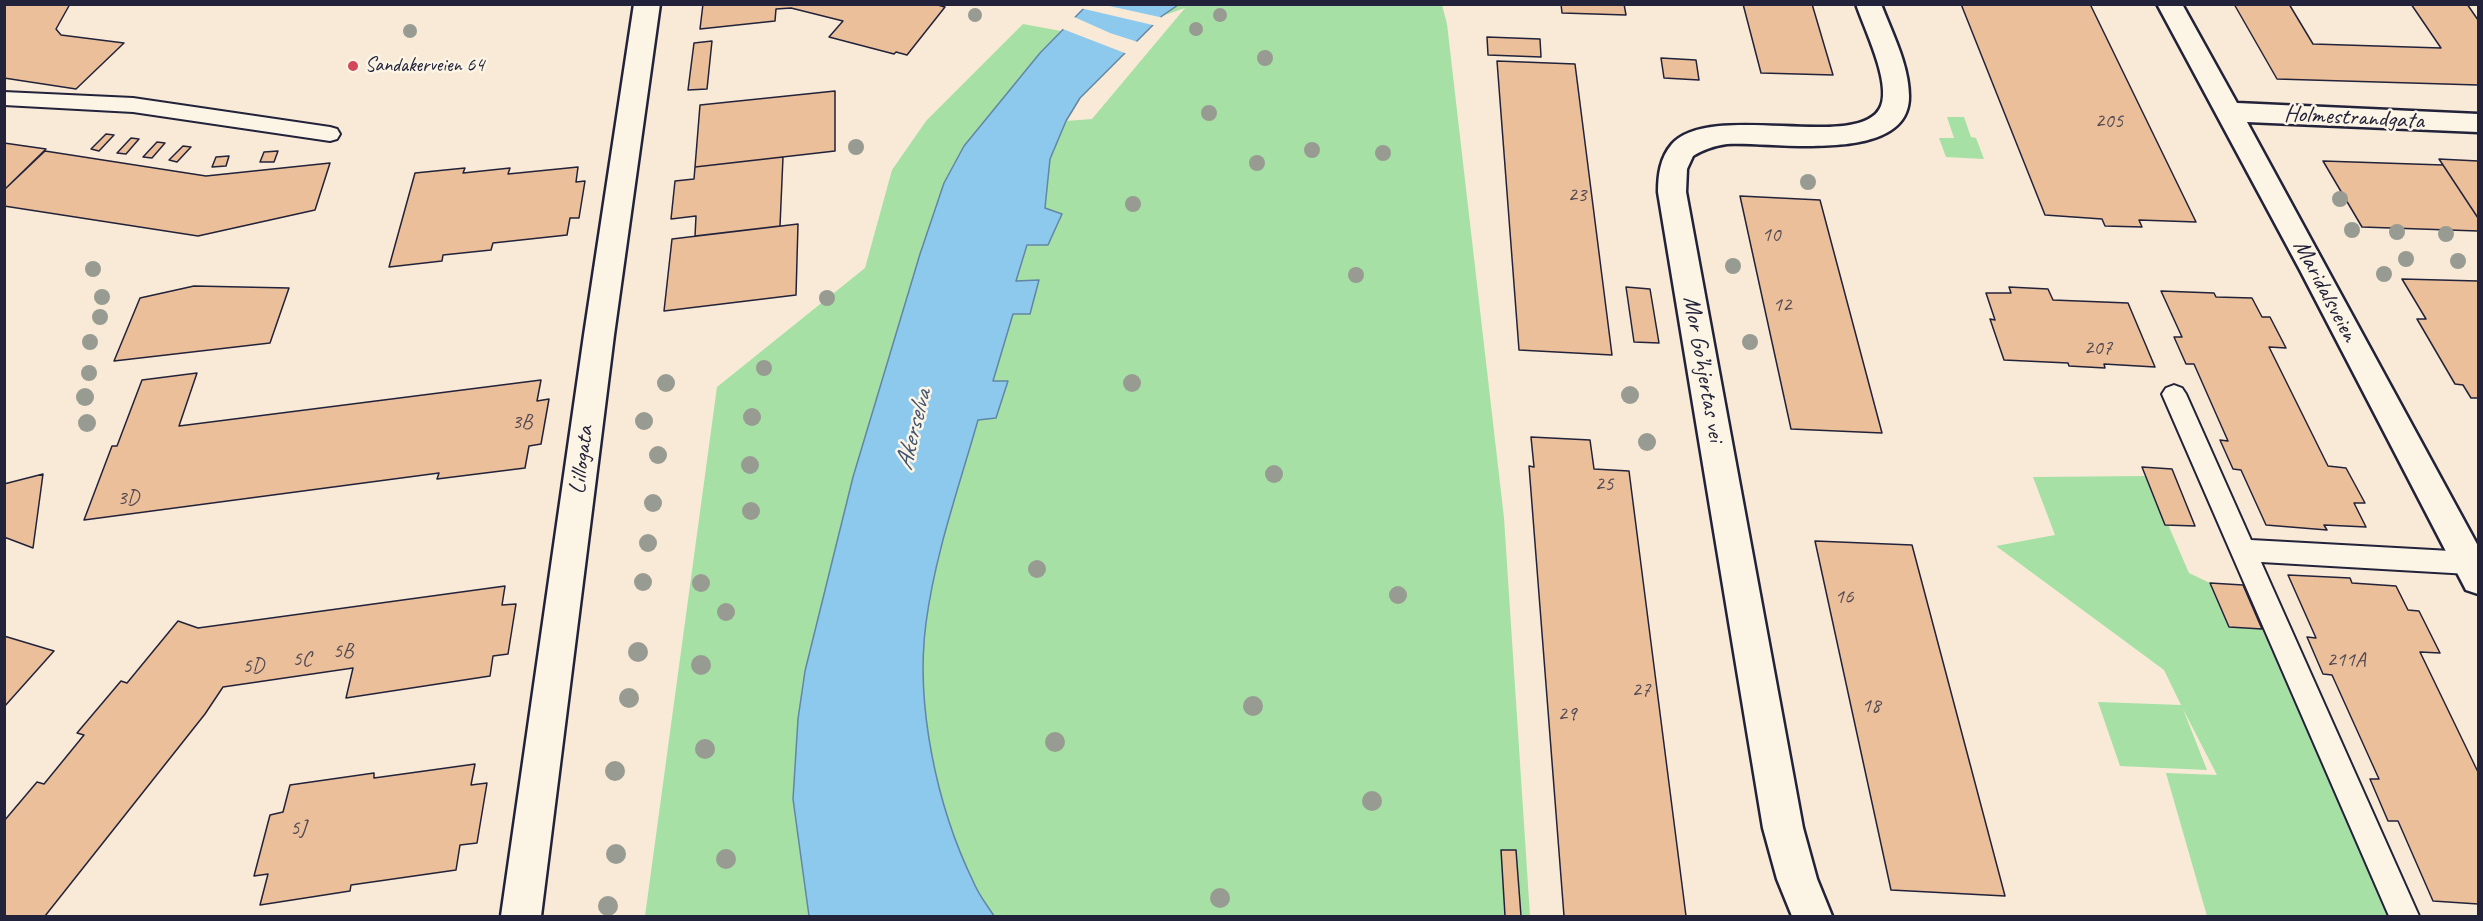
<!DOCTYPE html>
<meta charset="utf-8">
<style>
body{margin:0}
#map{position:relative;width:2483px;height:921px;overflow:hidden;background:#f8ead6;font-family:Caveat,sans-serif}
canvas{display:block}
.frame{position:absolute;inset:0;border:6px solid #22223b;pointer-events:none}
</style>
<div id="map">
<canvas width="2483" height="921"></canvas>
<div class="frame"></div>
</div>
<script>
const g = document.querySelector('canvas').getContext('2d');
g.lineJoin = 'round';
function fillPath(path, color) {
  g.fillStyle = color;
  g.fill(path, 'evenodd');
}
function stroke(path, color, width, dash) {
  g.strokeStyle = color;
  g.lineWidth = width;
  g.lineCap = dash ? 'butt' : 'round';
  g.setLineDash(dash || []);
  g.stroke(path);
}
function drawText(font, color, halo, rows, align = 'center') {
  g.font = font + ' Caveat,sans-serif';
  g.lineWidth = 5;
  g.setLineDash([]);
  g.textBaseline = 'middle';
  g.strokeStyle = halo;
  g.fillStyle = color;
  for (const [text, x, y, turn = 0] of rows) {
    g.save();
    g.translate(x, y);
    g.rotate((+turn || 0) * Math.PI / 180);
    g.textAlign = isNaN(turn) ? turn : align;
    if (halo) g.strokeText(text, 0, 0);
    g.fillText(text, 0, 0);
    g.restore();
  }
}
const green = new Path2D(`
 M1178,4L1442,5L1447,24L1504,518L1530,916H994C987,905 978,894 973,881C938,809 915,703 926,623C935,554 959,487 978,419L996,418L1007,381L992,382L1013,314L1030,313L1016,281L1028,244L1061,214L1045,208L1050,159L1066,121L1092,119L1185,8L1162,16Z
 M1023,24L1061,31L1040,53L964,146L944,183L853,477L805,671L798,719L793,799L809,916H645L717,387L865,268L892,170L926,121Z
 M1947,117H1964L1971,137L1976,138L1984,159L1946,157L1939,138H1954Z
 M2147,476L2189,573L2212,584L2230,627L2262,629L2389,916H2207L2166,773L2217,775L2183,709L2207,770L2120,766L2098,702L2181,705L2164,670L1996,546L2055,535L2033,477Z`);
const water = new Path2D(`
 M1087,5H1178L1162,16L1080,98L1066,121L1050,159L1045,208L1062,214L1048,245H1027L1016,281L1039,280L1030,314H1013L993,381H1008L996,418L978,420C959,487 935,554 926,623C915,705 937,807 973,881C978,894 987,905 994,916H809L793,799L798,719L805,671L853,477L920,254L944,183L964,146L1040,53Z`);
const pier = new Path2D(`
 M1083,4L1105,5L1164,18L1157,26L1080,8Z
 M1072,16L1110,33L1141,43L1130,55L1060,28Z`);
const building = new Path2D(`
 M4,4H70L56,29L61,35L124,43L76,89L4,78Z
 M703,4H934L945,7L907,55L896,52L894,54L829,37L843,21L791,8L776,9L775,21L700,29Z
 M1561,4H1624L1626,15L1562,13Z
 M1743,4H1812L1833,75L1761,73Z
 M1961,4H2090L2196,222L2139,220L2142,227L2105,226L2102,219L2045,215Z
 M2234,4H2289L2313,44L2441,48L2411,4H2467L2478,20V85L2277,79Z
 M1487,37L1540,39L1541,57L1488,55Z
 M712,41L707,89L688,90L694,43Z
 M1661,58L1696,60L1699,80L1664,78Z
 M1497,61L1575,64L1612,355L1519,350Z
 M835,91V151L695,167L700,105Z
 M106,134L114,135L99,151L91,149Z
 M131,138L139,139L126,154L117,153Z
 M157,142L165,143L152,158L143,157Z
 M4,143L46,149L4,190Z
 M183,146L191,147L177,162L169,160Z
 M45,151L206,176L330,163L315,210L198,236L4,206V190Z
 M278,151L274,162H260L264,152Z
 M229,156L226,166L212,167L216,157Z
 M783,157L780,226L695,236L696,216L671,219L675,181L694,179L695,167Z
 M2439,159L2478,161V218L2443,165Z
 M2323,161L2443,165L2478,218V231L2362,227Z
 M578,167L576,182L585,181L579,218H570L567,235L493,243L491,250L443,255L442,261L389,267L415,173L465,168L463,173L510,168L508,174Z
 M1740,196L1820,200L1882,433L1791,429Z
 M798,224L796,295L664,311L672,239Z
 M2402,279L2478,281V398H2471L2463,385L2455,384L2417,319H2426Z
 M194,286L289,288L270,343L114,361L140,298Z
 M1626,287L1650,289L1659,343L1634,342Z
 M2009,287L2048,289L2053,300L2128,303L2155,367L2104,364L2105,368L2069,366L2068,363L2004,360L1990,319L1995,320L1986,293H2011Z
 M2161,291L2214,293L2216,297L2252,298L2262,317H2270L2286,348L2269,347L2328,466L2346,468L2365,503H2354L2366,527L2324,525L2327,530L2266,525L2241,470L2233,469L2220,440L2228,441L2194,364H2186L2174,337H2182Z
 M197,373L179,426L541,380L537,401L549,399L541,444L529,446L525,468L437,479L439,473L84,520L112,446H117L142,380Z
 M1531,437L1590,440L1594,469L1629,471L1686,916H1564L1529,466L1534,467Z
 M2142,467L2172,469L2195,526L2165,525Z
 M43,474L33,548L4,537V484Z
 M1815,541L1912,545L2005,896L1891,890Z
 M2288,575L2350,578L2352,583L2396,586L2408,610L2419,611L2440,653L2420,652L2478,772V904L2433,901L2398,821H2388L2370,779H2379L2332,675L2323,674L2307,637L2316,638Z
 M2210,583L2243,585L2262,629L2229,627Z
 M505,586L502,605L516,604L508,654L493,656L490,676L346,698L353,668L223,687L205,714L45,916H4V821L37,782L44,784L84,735L77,733L121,681L127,683L178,621L198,628Z
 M4,636L54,651L4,707Z
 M475,764L471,785L487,783L477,843L460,845L456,870L351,885L350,891L260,905L268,874L254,876L270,815L283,812L290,785L374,773V778Z
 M1501,850H1516L1521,916H1505Z`);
const service = new Path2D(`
 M4,92L133,98L330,127L337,129L340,134L337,139L330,141L133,112L4,105Z
 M2174,385L2182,388L2186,394L2251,540L2469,552L2478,556V571L2469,574L2261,562L2419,916H2389L2162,394L2166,388Z`);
const minor = new Path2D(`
 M634,4H660L614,335L541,916H501L584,335Z
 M1856,4H1881C1892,33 1909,65 1909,96C1910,166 1770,141 1727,144C1714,146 1704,149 1693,156L1687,169L1686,192L1803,828L1817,879L1832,916H1792L1777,879L1763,828L1658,192C1658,175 1660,158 1672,144C1711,100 1862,153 1881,106C1891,82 1864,28 1856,4Z
 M2157,4H2182L2237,103L2478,114V132L2247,122L2478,546V594L2466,590L2300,270Z`);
const trees = [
 [975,15,7],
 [1220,15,7],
 [1196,29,7],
 [410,31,7],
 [1265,58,8],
 [1209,113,8],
 [856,147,8],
 [1312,150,8],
 [1383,153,8],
 [1257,163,8],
 [1808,182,8],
 [2340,199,8],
 [1133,204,8],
 [2352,230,8],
 [2397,232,8],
 [2446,234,8],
 [2406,259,8],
 [2458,261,8],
 [1733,266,8],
 [93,269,8],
 [2384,274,8],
 [1356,275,8],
 [102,297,8],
 [827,298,8],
 [100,317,8],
 [90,342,8],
 [1750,342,8],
 [764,368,8],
 [89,373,8],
 [666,383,9],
 [1132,383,9],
 [1630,395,9],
 [85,397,9],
 [752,417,9],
 [644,421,9],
 [87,423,9],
 [1647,442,9],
 [658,455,9],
 [750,465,9],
 [1274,474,9],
 [653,503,9],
 [751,511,9],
 [648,543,9],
 [1037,569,9],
 [643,582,9],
 [701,583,9],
 [1398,595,9],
 [726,612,9],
 [638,652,10],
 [701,665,10],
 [629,698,10],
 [1253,706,10],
 [1055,742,10],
 [705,749,10],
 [615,771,10],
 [1372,801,10],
 [616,854,10],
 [726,859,10],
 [1220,898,10],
 [608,906,10]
];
const markers = [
 [353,66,6,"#d1495b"]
];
const farPoinames = [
 ["Sandakerveien 64",365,66]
];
const numberNames = [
 ["205",2109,121],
 ["23",1577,195],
 ["10",1771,235],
 ["12",1782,305],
 ["207",2098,348],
 ["3B",522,422],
 ["25",1604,484],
 ["3D",128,498],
 ["16",1844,597],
 ["5B",343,651],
 ["5C",302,659],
 ["211A",2346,660],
 ["5D",253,666],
 ["27",1641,690],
 ["18",1871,706],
 ["29",1567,714],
 ["5J",298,828]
];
const streetNames = [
 ["Holmestrandgata",2354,118,3],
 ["Maridalsveien",2325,291,62],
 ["Mor Go’hjertas vei",1703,369,80],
 ["Lillogata",582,460,-83]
];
const waterNames = [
 ["Akerselva",914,430,-76]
];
fillPath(green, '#a6e0a5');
fillPath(water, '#8cc9ec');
stroke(water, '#6286a5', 1.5);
fillPath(pier, '#f8ead6');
fillPath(building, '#eabf9a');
stroke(building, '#22223b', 1.5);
stroke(service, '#22223b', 4);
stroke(minor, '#22223b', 5);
fillPath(service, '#fcf5e5');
fillPath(minor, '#fcf5e5');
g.fillStyle = '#989b92';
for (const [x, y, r] of trees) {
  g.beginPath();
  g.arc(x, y, r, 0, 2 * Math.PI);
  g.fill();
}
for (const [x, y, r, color] of markers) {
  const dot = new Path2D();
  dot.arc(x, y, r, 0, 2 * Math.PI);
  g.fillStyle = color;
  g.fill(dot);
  stroke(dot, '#fcf5e5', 2);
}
drawText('20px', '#22223b', '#fcf5e5', farPoinames, 'left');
drawText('21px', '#544953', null, numberNames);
drawText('24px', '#22223b', '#fcf5e5', streetNames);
drawText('italic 26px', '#425470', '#fcf5e5', waterNames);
</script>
